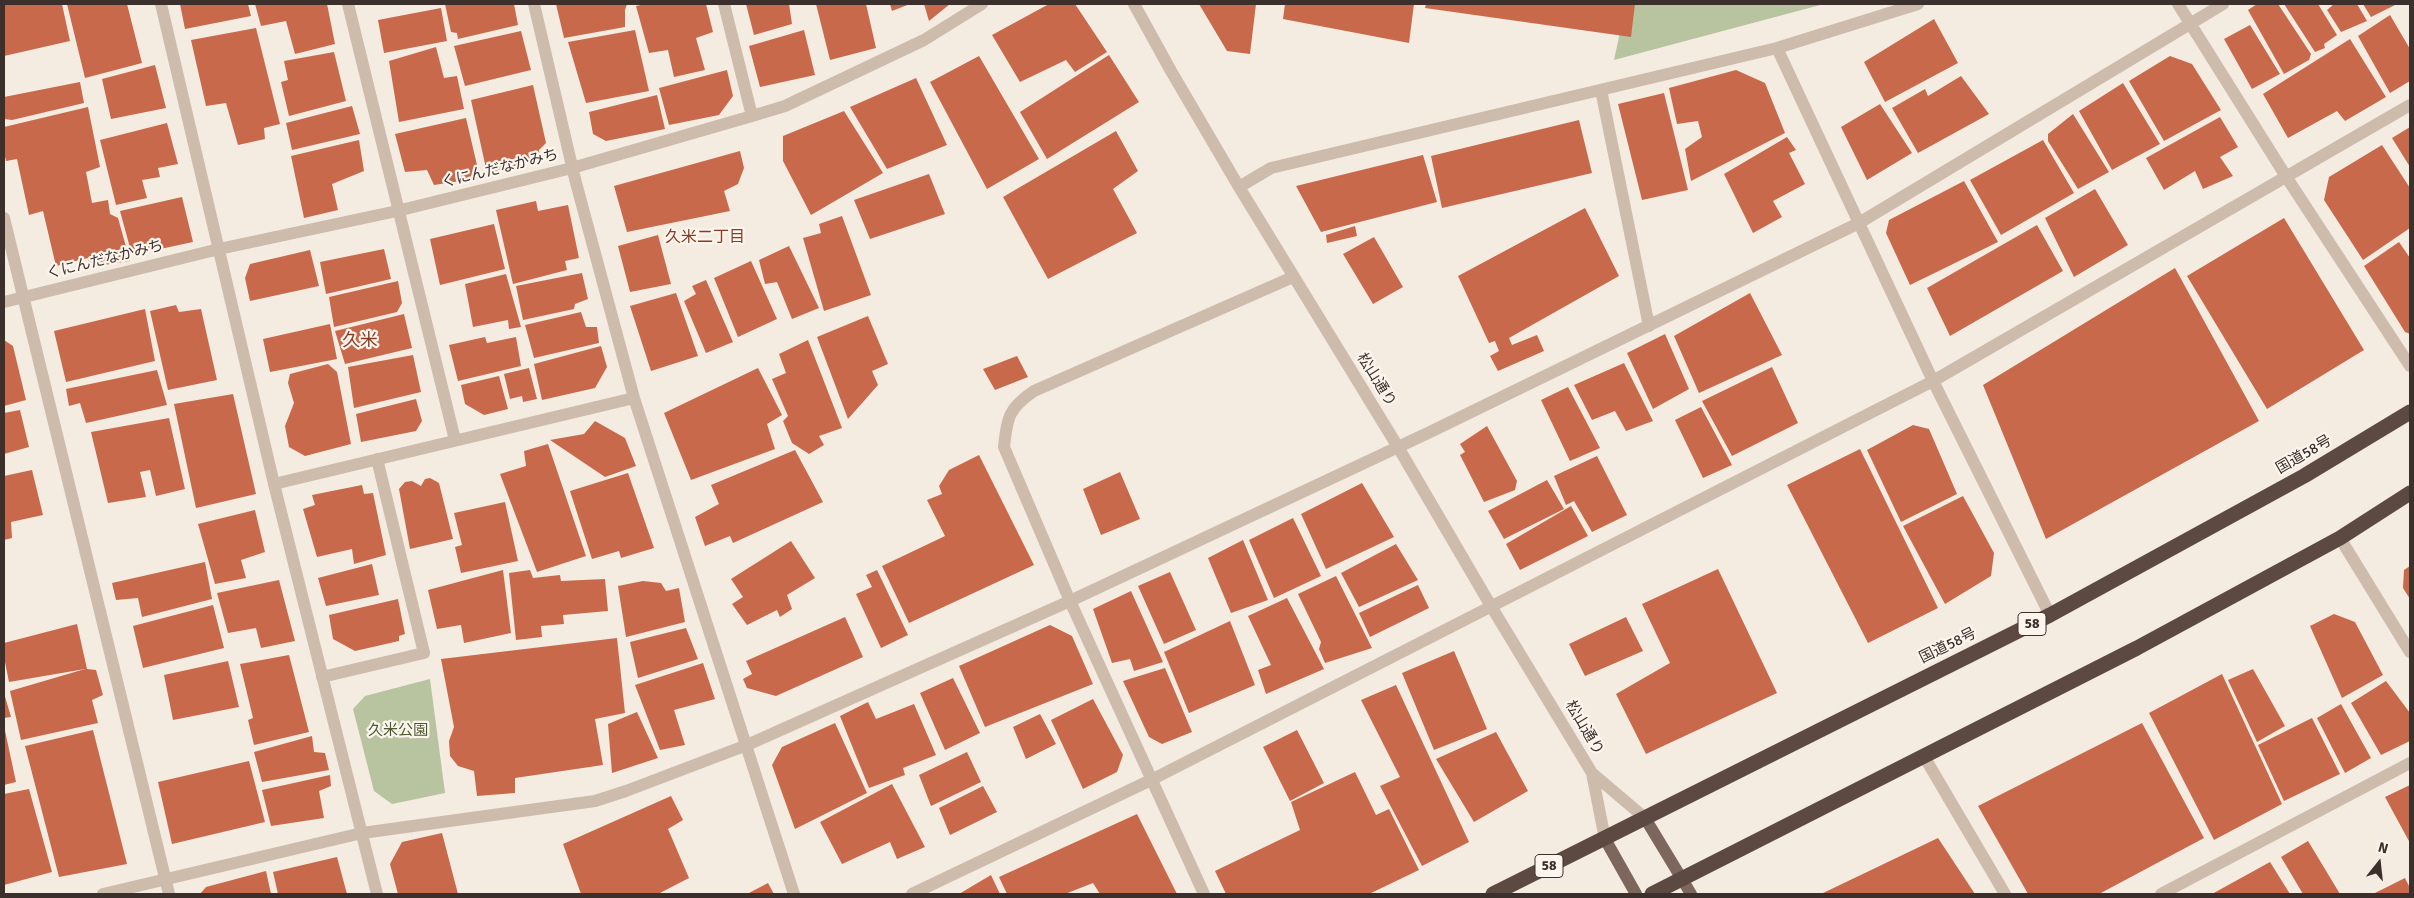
<!DOCTYPE html>
<meta charset="utf-8">
<style>
body{margin:0}
#map{position:relative;width:2414px;height:898px;overflow:hidden;background:#f4ebe1;font-family:Signika,sans-serif}
canvas{display:block}
.frame{position:absolute;inset:0;border:5px solid #3b302b;pointer-events:none}
.north{position:absolute;left:2354px;top:838px;width:50px;height:50px;-webkit-text-stroke:4px #fbf5ee;paint-order:stroke;rotate:16deg;font-size:14px;font-weight:700;line-height:20px;text-align:center;color:#3b302b}
.north::after{content:'';display:block;margin:auto;width:18px;height:22px;background:#3b302b;clip-path:polygon(50% 0,100% 100%,50% 72%,0 100%)}
</style>
<div id="map">
<canvas width="2414" height="898"></canvas>
<div class="frame"></div>
<div class="north">N</div>
</div>
<script>
const g = document.querySelector('canvas').getContext('2d');
g.lineJoin = 'round';
function fillPath(path, color) {
  g.fillStyle = color;
  g.fill(path, 'evenodd');
}
function stroke(path, color, width, dash) {
  g.strokeStyle = color;
  g.lineWidth = width;
  g.lineCap = dash ? 'butt' : 'round';
  g.setLineDash(dash || []);
  g.stroke(path);
}
function drawText(font, color, halo, rows, align = 'center') {
  g.font = font + ' Signika,"Noto Sans JP",sans-serif';
  g.lineWidth = 4.5;
  g.setLineDash([]);
  g.textBaseline = 'middle';
  g.strokeStyle = halo;
  g.fillStyle = color;
  for (const [text, x, y, turn = 0] of rows) {
    g.save();
    g.translate(x, y);
    g.rotate((+turn || 0) * Math.PI / 180);
    g.textAlign = isNaN(turn) ? turn : align;
    if (halo) g.strokeText(text, 0, 0);
    g.fillText(text, 0, 0);
    g.restore();
  }
}
const green = new Path2D(`
 M1626,4H1824L1614,60Z
 M430,679L445,793L392,804L374,791L353,709L365,696Z`);
const building = new Path2D(`
 M4,4H62L70,41L4,56Z
 M67,4H127L142,63L85,78Z
 M180,4H248L251,16L185,29Z
 M255,4H327L335,44L295,54L286,21L261,26Z
 M445,4H514L518,25L458,39L457,33L451,32Z
 M556,4H627L625,10V27L564,38Z
 M645,4H706L713,32L696,38L705,70L674,77L668,50L649,53L636,6Z
 M746,4H789L792,24L754,35Z
 M816,4H866L876,48L830,60Z
 M890,4H910L892,11Z
 M924,4H950L929,21Z
 M1049,4H1075L1107,52L1075,72L1066,60L1020,82L992,35Z
 M1199,4H1256L1250,54L1227,51Z
 M1285,4H1414L1409,43L1283,19Z
 M1426,4H1635L1631,37L1425,8Z
 M2257,4H2278L2311,54L2309,60L2284,74L2248,10Z
 M2284,4H2318L2337,35L2324,44L2325,48L2315,52Z
 M2334,4H2357L2367,21L2341,32L2327,10Z
 M2363,4H2397L2371,17Z
 M441,8L447,41L384,53L378,20Z
 M2390,15L2410,49V81L2390,93L2358,36Z
 M1934,19L1958,63L1885,102L1864,62Z
 M2250,25L2280,74L2252,89L2224,39Z
 M256,28L280,124L264,128L265,139L238,145L226,103L206,106L191,40Z
 M635,30L649,91L586,103L568,42Z
 M804,30L815,75L760,87L749,46Z
 M521,31L531,70L465,86L454,46Z
 M2350,39L2386,97L2345,121L2337,111L2288,138L2263,94Z
 M436,47L444,78L457,76L464,109L399,122L389,61Z
 M334,52L346,101L289,116L281,82L288,80L284,61Z
 M1109,55L1139,102L1047,159L1020,112Z
 M979,56L1039,159L987,189L930,82Z
 M2170,56L2192,64L2221,110L2164,141L2129,81Z
 M155,65L166,108L111,119L102,79Z
 M727,70L733,96L719,115L669,125L659,88Z
 M1736,70L1765,83L1785,133L1691,181L1685,149L1702,137L1698,121L1677,124L1669,88Z
 M1961,76L1989,114L1918,153L1892,108L1925,89L1928,96Z
 M916,78L947,145L887,169L850,107Z
 M80,82L84,103L12,120L4,119V97Z
 M2123,83L2160,144L2112,170L2079,111Z
 M533,85L546,143L539,150L540,160L487,173L471,100Z
 M1664,93L1688,190L1642,200L1618,104Z
 M657,95L665,129L606,141L593,134L589,112Z
 M1880,104L1912,153L1867,180L1841,127Z
 M352,106L360,134L292,150L286,123Z
 M88,107L100,167L86,172L92,203L108,200L110,214L118,218L130,261L90,267L88,258L56,266L43,211L29,215L17,159L6,161L4,152V127Z
 M844,111L883,173L811,215L783,161V136Z
 M2073,114L2109,172L2078,189L2048,141V134Z
 M2220,117L2238,147L2220,157L2233,176L2203,189L2195,171L2164,190L2146,158Z
 M466,118L480,178L434,185L427,170L405,172L395,134Z
 M1579,120L1592,173L1442,208L1431,156Z
 M167,123L178,164L158,168L160,177L142,180L147,198L116,205L100,140Z
 M2410,127V167L2392,138Z
 M1116,131L1138,171L1113,189L1137,233L1048,279L1003,197Z
 M1787,137L1796,150L1789,153L1805,184L1773,201L1782,217L1753,233L1724,174Z
 M359,140L364,171L332,184L338,210L304,218L291,156Z
 M2043,140L2074,193L2001,235L1970,180Z
 M2382,145L2410,188V228L2363,260L2324,200L2329,177Z
 M740,151L744,168L738,184L724,191L730,211L627,232L614,186Z
 M1423,155L1437,202L1321,232L1296,186Z
 M929,174L945,214L870,239L854,200Z
 M1964,181L1998,242L1910,285L1886,233L1889,220Z
 M2095,189L2128,245L2074,277L2045,218Z
 M182,197L193,242L132,255L120,211Z
 M536,201L538,211L568,205L579,258L565,261L567,270L513,284L496,210Z
 M1585,208L1619,276L1509,338L1512,345L1537,335L1544,351L1498,371L1490,356L1499,351L1495,341L1489,343L1458,276Z
 M842,216L871,295L824,311L803,238L821,233L819,224Z
 M2284,218L2364,350L2267,409L2187,276Z
 M494,224L505,269L440,285L430,239Z
 M2037,225L2063,271L1950,336L1927,288Z
 M1355,226L1357,236L1327,243L1326,235Z
 M658,235L671,284L630,292L618,246Z
 M1374,237L1403,287L1373,304L1343,254Z
 M2399,242L2410,258V334L2405,332L2364,266Z
 M789,246L819,308L792,319L777,282L765,284L759,260Z
 M384,249L391,279L326,294L320,262Z
 M310,250L319,286L250,301L245,278L250,264Z
 M751,261L777,319L738,337L714,278Z
 M2175,268L2259,421L2046,539L1983,385Z
 M582,273L588,299L575,304L574,309L523,320L516,286Z
 M506,274L521,327L509,329L508,320L473,327L465,284Z
 M706,280L733,342L706,353L684,301L696,294L692,286Z
 M398,281L402,303L397,312L334,327L329,297Z
 M676,293L698,356L651,371L630,306Z
 M1750,293L1782,355L1699,393L1674,336Z
 M176,305L179,312L201,309L217,380L168,390L150,311Z
 M145,309L155,361L66,382L54,331Z
 M581,312L586,327H597L599,343L534,358L525,325Z
 M404,314L412,348L345,364L335,331Z
 M868,316L888,364L872,371L878,385L848,419L817,337Z
 M330,324L337,359L270,372L263,339Z
 M1665,334L1689,389L1653,409L1627,353Z
 M485,337L487,343L516,337L521,366L458,381L449,345Z
 M4,340L13,346L26,400L4,406Z
 M808,340L842,428L819,436L824,445L809,454L792,443L783,421L788,416L772,379L786,373L779,354Z
 M601,346L607,367L595,388L542,400L534,364Z
 M413,355L421,392L354,408L348,367Z
 M1017,356L1028,377L995,390L983,369Z
 M1624,363L1653,421L1626,431L1615,411L1592,420L1574,385Z
 M328,364L337,372L351,444L305,456L289,447L285,426L294,403L288,383L290,374Z
 M1772,367L1798,423L1732,456L1702,401Z
 M529,368L537,399L523,402L522,396L510,399L504,374Z
 M758,368L782,415L767,424L775,449L691,480L664,413Z
 M157,370L167,405L86,423L80,403L69,406L66,389Z
 M499,376L508,409L484,415L465,404L461,385Z
 M1568,387L1600,448L1570,461L1541,400Z
 M233,394L256,494L196,508L174,404Z
 M416,399L422,421L416,431L361,442L356,414Z
 M1701,407L1732,465L1703,478L1675,420Z
 M20,410L29,447L4,454V413Z
 M169,418L185,489L156,496L150,470L140,472L146,497L108,503L91,432Z
 M595,421L625,438L636,466L605,477L550,440L584,434Z
 M1913,425L1929,429L1957,494L1901,522L1867,450Z
 M1487,426L1517,481L1515,490L1484,502L1460,455L1465,452L1460,444Z
 M548,444L586,556L537,572L500,474L526,466L524,451Z
 M1860,449L1938,608L1868,643L1787,485Z
 M795,450L823,502L733,543L730,536L705,546L695,517L719,504L711,485Z
 M979,455L1034,565L909,623L882,566L945,536L927,500L942,494L939,486L949,470Z
 M1597,456L1627,515L1592,532L1574,501L1566,505L1554,476Z
 M32,470L43,515L11,522L12,538L4,540V476Z
 M1120,472L1140,519L1101,535L1083,489Z
 M628,473L654,548L621,558L619,551L592,559L570,491Z
 M430,478L439,483L453,539L410,549L399,489L405,482L412,481L421,486L425,479Z
 M1547,480L1564,509L1504,539L1488,511Z
 M1362,483L1394,537L1326,569L1301,514Z
 M362,485L364,494L373,493L386,555L354,564L352,549L317,557L303,509L315,505L312,495Z
 M1963,496L1994,553L1991,576L1945,604L1903,526Z
 M505,502L518,561L461,573L455,547L462,545L454,513Z
 M1571,506L1588,536L1520,570L1506,544Z
 M255,510L265,552L241,560L246,578L215,584L198,524Z
 M1293,518L1321,576L1274,598L1249,540Z
 M1243,540L1268,600L1231,613L1208,558Z
 M791,541L815,578L787,595L792,609L780,617L777,610L747,625L732,604L743,597L731,579Z
 M1396,544L1418,580L1359,607L1341,573Z
 M205,562L212,599L142,617L138,598L116,600L112,583Z
 M372,564L379,595L326,606L318,578Z
 M2410,566V599L2403,588L2404,570Z
 M1718,569L1777,693L1646,754L1616,694L1670,663L1642,604Z
 M503,570L511,633L464,643L461,625L437,629L428,590Z
 M530,570L533,578L560,575L561,581L605,579L608,611L563,615L564,624L541,626L542,637L516,640L509,573Z
 M877,570L908,635L881,648L856,594L872,587L866,575Z
 M1170,572L1196,630L1164,644L1138,586Z
 M1336,576L1372,648L1325,663L1319,649L1321,642L1298,594Z
 M279,580L295,641L261,648L256,628L228,633L217,593Z
 M643,581L661,583L666,591L679,588L685,622L626,637L618,586Z
 M1418,585L1429,608L1370,637L1359,613Z
 M1131,591L1163,662L1134,671L1130,659L1112,663L1093,609Z
 M1287,598L1324,669L1266,694L1258,670L1271,665L1248,616Z
 M398,599L405,634L399,636V641L355,651L333,639L329,615Z
 M213,605L224,648L143,668L133,626Z
 M2334,614L2355,622L2383,675L2342,698L2310,626Z
 M845,617L863,657L776,696L747,688L743,679L752,674L746,661Z
 M1626,617L1643,651L1585,676L1569,644Z
 M1230,621L1255,685L1189,713L1164,652Z
 M77,624L87,669L96,670L103,695L92,700L98,723L21,740L10,691L85,669L9,682L4,657V643Z
 M1050,625L1072,636L1093,684L985,727L959,666Z
 M686,628L698,659L638,678L630,642Z
 M617,638L625,713L595,719L603,765L515,778V793L477,796L474,771L458,766L450,756L449,741L454,727L441,659Z
 M1454,651L1487,729L1434,750L1402,673Z
 M289,655L309,732L254,745L248,720L253,718L240,664Z
 M228,661L239,707L173,720L164,675Z
 M703,663L715,699L674,710L685,745L660,750L635,685Z
 M1165,668L1192,732L1162,744L1149,737L1123,681Z
 M2253,669L2285,726L2257,742L2228,680Z
 M2222,674L2282,804L2214,840L2149,713Z
 M953,678L980,733L945,750L920,693Z
 M2386,681L2410,713V741L2381,755L2351,703Z
 M1396,685L1469,842L1422,866L1380,786L1400,777L1361,700Z
 M4,693L11,717L4,718Z
 M1093,699L1123,755L1117,772L1083,789L1051,720Z
 M868,702L876,719L914,704L936,755L903,768L905,775L869,788L840,716Z
 M2341,704L2371,758L2345,773L2317,718Z
 M637,712L658,758L612,773L608,724Z
 M1040,714L1056,744L1026,759L1013,727Z
 M2312,718L2340,774L2284,801L2258,745Z
 M835,723L867,793L795,829L772,765L782,747Z
 M2142,723L2204,838L2099,894H2028L1978,806Z
 M4,726L16,782L4,785Z
 M93,730L127,864L59,877L25,746Z
 M1297,730L1324,783L1290,801L1263,747Z
 M1496,732L1528,791L1474,822L1436,759Z
 M312,736L314,752L325,753L329,770L262,782L254,752Z
 M967,752L981,782L931,806L919,775Z
 M249,761L265,822L172,844L158,782Z
 M1355,772L1376,815L1389,809L1419,870L1369,894H1226L1215,871L1300,830L1291,802Z
 M330,775L331,786L319,791L324,818L271,826L262,790Z
 M892,784L925,847L897,859L890,842L842,864L820,822Z
 M2410,785V843L2385,797Z
 M983,786L997,812L950,835L939,808Z
 M29,789L52,872L4,885V794Z
 M671,796L683,820L668,829L689,878L658,894H581L563,844Z
 M1137,814L1177,894H1100L1093,883L1065,894H1007L999,877Z
 M442,833L458,894H398L390,864L402,842Z
 M1938,838L1975,894H1821Z
 M2308,841L2340,894H2303L2281,857Z
 M337,857L347,894H278L273,872Z
 M2270,862L2290,894H2212Z
 M266,871L271,894H200L206,887Z
 M991,875L1000,894H959Z
 M2405,878L2410,888V894H2373Z
 M768,883L774,894H747Z`);
const minor = new Path2D(`
 M161,4L274,484L377,894
 M348,4L455,440
 M534,4L575,179L634,398L794,894
 M724,4L752,116
 M1134,4L1171,71L1239,187L1398,447L1491,606L1592,773L1645,818
 M2178,4L2287,178L2410,366
 M1777,48L1933,381L2050,615
 M1601,90L1649,326
 M1239,187L1271,168L1777,48L1918,4
 M4,218L169,894
 M4,302L219,249L397,211L572,168L752,116L785,106L924,40L982,4
 M274,484L634,398
 M2340,538L2410,652
 M322,677L424,653L377,459
 M1925,758L2005,894
 M1592,773L1605,839
 M103,894L362,833L595,801L626,791L747,745L1070,601L1428,433L1859,223L2223,4
 M912,894L1151,780L1933,381L2410,105
 M1204,894L1070,601L1004,447C1007,417 1009,408 1034,391L1293,277
 M2161,894L2410,763`);
const major = new Path2D(`
 M1645,818L1691,894
 M1605,839L1636,894`);
const highway = new Path2D(`
 M1493,894L2050,615L2304,476L2410,412
 M1652,894L2137,648L2340,538L2410,493`);
const shields = [
 [2032,624,28],
 [1549,866,28]
];
const shieldNames = [
 ["58",2032,624],
 ["58",1549,866]
];
const streetNames = [
 ["くにんだなかみち",500,169,-14],
 ["くにんだなかみち",105,260,-14],
 ["松山通り",1376,380,58],
 ["国道58号",2304,455,-30],
 ["国道58号",1948,646,-26],
 ["松山通り",1584,728,59]
];
const parkNames = [
 ["久米公園",398,731]
];
const neighbourhoodNames = [
 ["久米二丁目",705,238]
];
const quarterNames = [
 ["久米",360,341]
];
fillPath(green, '#b8c4a0');
fillPath(building, '#c8694b');
stroke(minor, '#cdbbac', 12);
stroke(major, '#7d675c', 12);
stroke(highway, '#5c4a42', 15);
for (const [x, y, w] of shields) {
  const box = new Path2D();
  box.roundRect(x - w / 2, y - 11.5, w, 23, 4);
  g.fillStyle = '#fbf5ee';
  g.fill(box);
  stroke(box, '#3b302b', 1);
}
drawText('bold 14px', '#3b302b', null, shieldNames);
drawText('15px', '#3b302b', '#fbf5ee', streetNames);
drawText('15px', '#4a5a2e', '#fbf5ee', parkNames);
drawText('16px', '#8c3b22', '#fbf5ee', neighbourhoodNames);
drawText('18px', '#8c3b22', '#fbf5ee', quarterNames);
</script>
